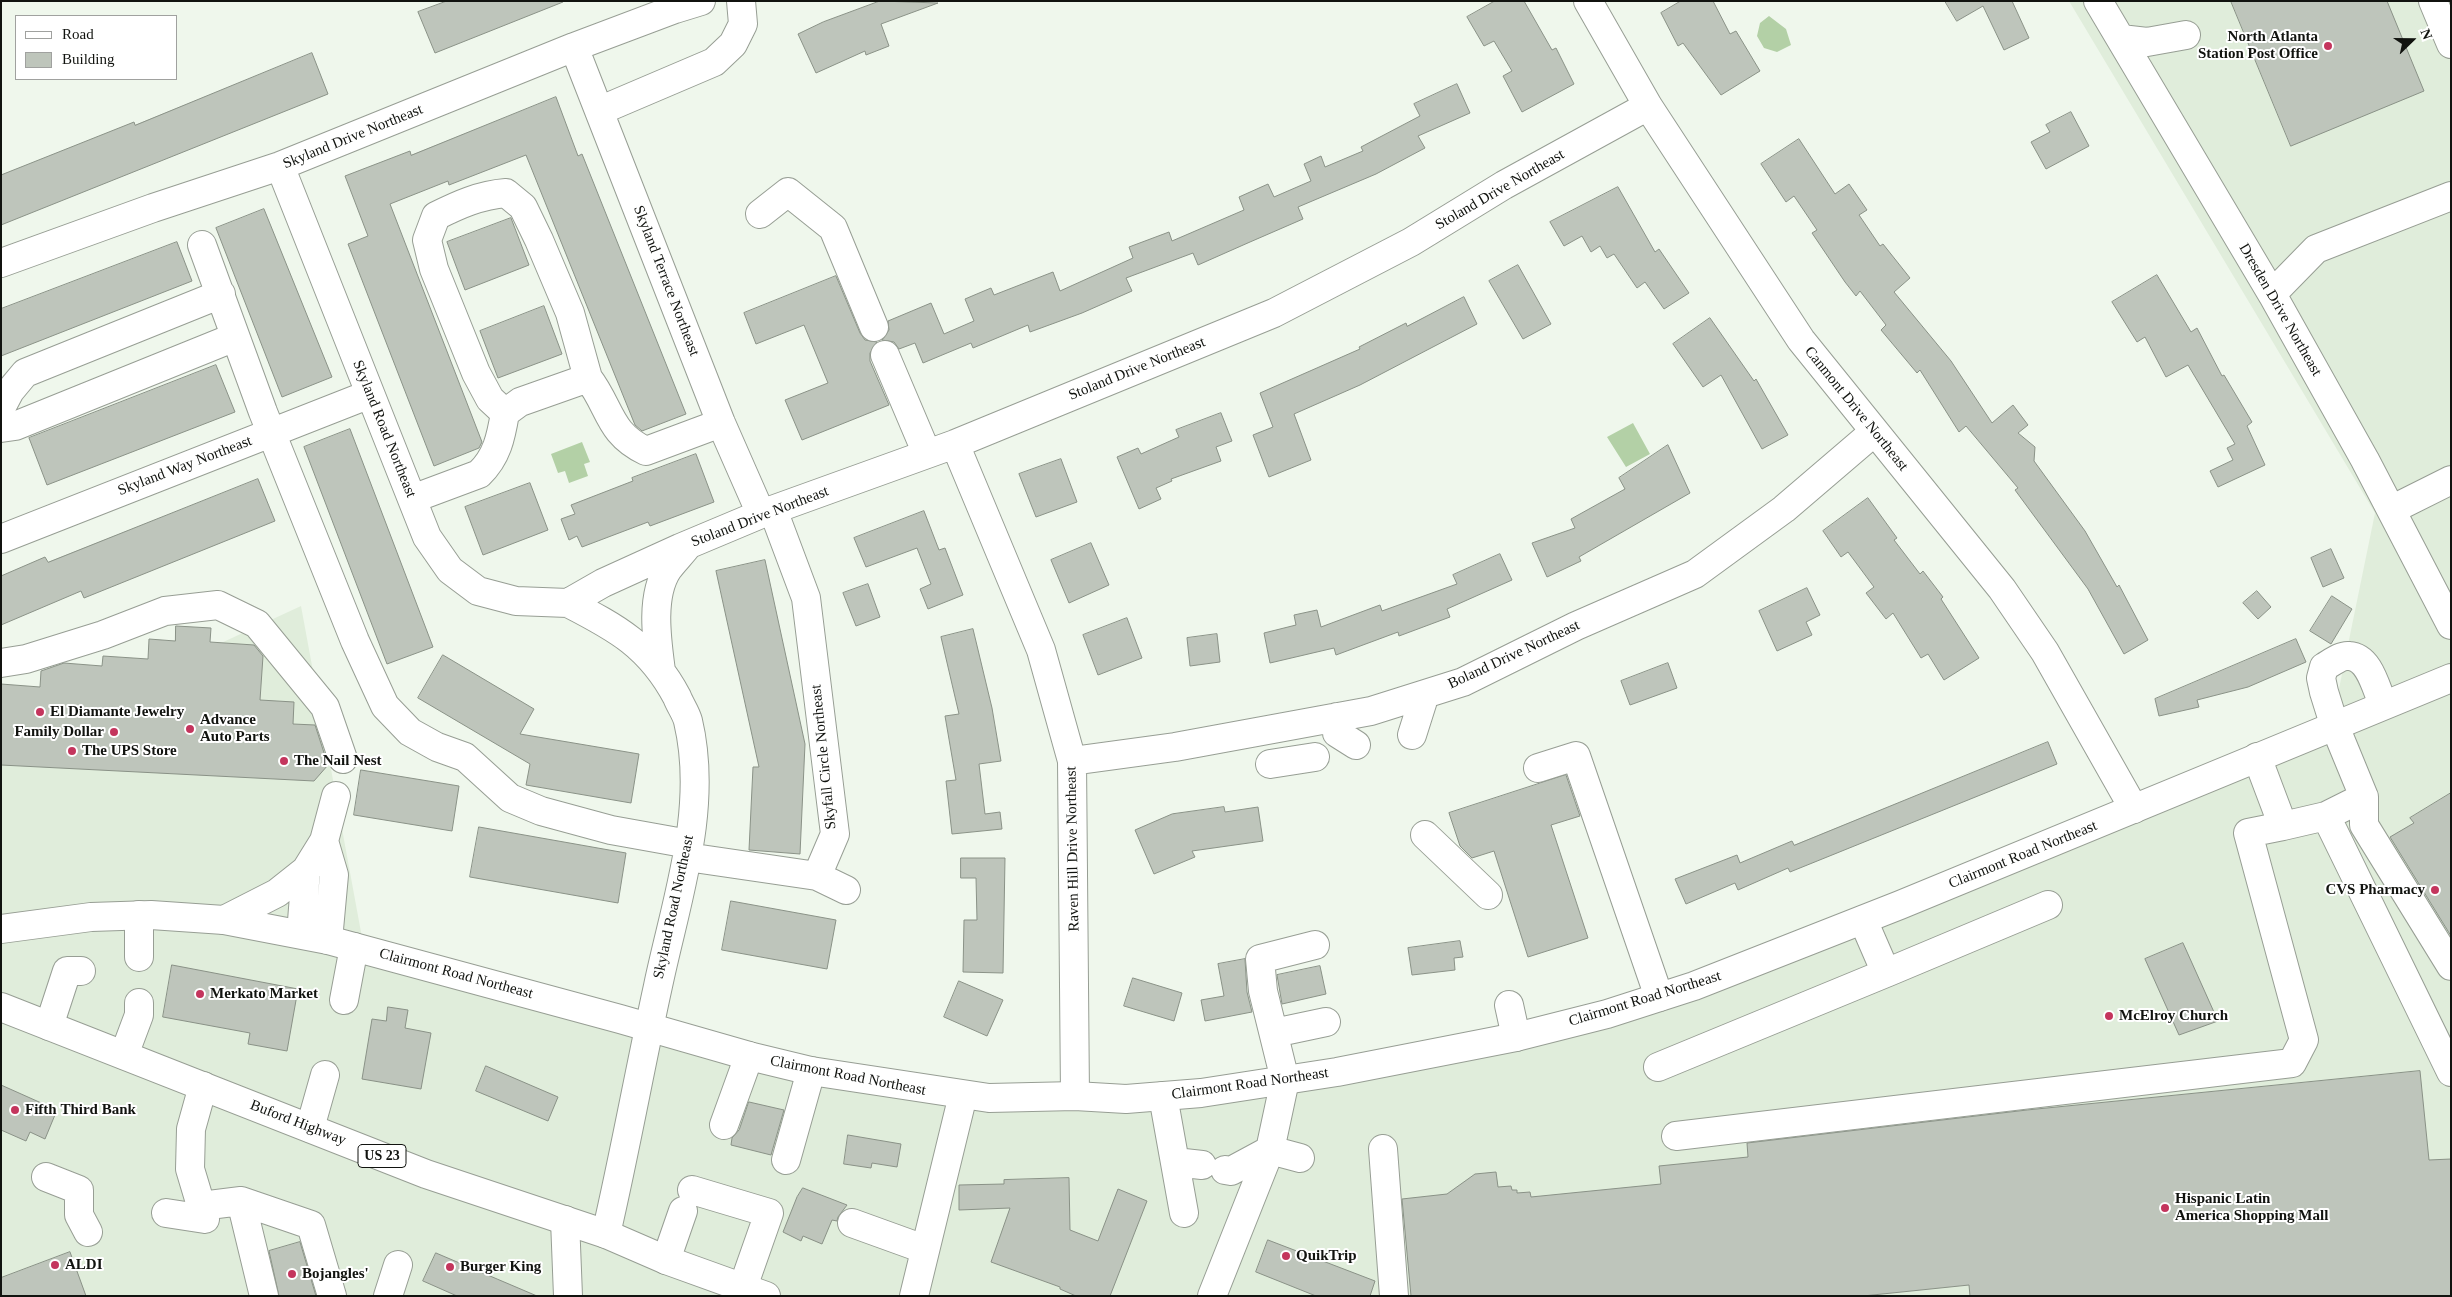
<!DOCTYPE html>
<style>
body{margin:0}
#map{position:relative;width:2452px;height:1297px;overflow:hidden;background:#eff7ec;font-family:"Times New Roman",serif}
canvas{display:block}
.frame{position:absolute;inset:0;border:2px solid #11130f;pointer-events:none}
.legend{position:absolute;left:15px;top:15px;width:162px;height:65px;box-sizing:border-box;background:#fff;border:1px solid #a0a19f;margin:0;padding:6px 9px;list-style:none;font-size:15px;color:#11130f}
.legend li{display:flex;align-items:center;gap:10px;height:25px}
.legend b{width:25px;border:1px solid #a0a19f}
.north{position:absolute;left:2387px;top:15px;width:50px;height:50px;-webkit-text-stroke:4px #fff;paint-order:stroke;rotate:68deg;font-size:14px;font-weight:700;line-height:20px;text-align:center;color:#11130f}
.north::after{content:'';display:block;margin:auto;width:18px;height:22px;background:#11130f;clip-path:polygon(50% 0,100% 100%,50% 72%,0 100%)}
</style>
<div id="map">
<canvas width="2452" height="1297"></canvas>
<div class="frame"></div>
<ul class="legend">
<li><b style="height:6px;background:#fff"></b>Road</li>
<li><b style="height:14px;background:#bec5bb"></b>Building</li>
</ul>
<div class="north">N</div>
</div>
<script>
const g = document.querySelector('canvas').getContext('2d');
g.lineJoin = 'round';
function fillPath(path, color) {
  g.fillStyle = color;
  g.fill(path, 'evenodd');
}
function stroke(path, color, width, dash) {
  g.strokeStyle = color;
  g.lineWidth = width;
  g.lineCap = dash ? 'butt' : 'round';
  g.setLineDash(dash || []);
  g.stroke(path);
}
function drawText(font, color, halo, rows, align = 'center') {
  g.font = font + ' "Times New Roman",serif';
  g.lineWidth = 4;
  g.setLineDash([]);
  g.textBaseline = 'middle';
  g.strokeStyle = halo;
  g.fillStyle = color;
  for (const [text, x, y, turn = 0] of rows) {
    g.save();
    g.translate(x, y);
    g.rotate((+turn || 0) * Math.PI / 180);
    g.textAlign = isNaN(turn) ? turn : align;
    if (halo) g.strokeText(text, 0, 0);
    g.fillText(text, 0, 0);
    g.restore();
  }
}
const built = new Path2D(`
 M2069,1H2451V1296H1V745L301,606L363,943L811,1071L1062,1097L1266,1076L1694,990L2333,718L2375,513Z`);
const water = new Path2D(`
 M1769,16L1786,29L1791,45L1777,52L1764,48L1757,36L1760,23Z
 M1633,423L1650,454L1626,467L1607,437Z
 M582,442L590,462L584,464L588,476L569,483L565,471L558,473L551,454Z`);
const building = new Path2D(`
 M447,1H563V2L435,53L418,12Z
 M880,1L938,3L881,24L889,46L866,55L865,51L816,73L798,34L823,22Z
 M1495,1H1524L1552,50L1556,48L1574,84L1522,112L1503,76L1512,71L1494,41L1484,46L1467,17Z
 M1681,1H1713L1730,34L1736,31L1760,71L1721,95L1683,43L1678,46L1661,13Z
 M1945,1H2012L2029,38L2004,50L1983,6L1957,21Z
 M2231,1H2387L2424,91L2291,146Z
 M312,53L328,94L1,225V175L134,122L135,125Z
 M1457,84L1470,113L1418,136L1425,148L1376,174L1298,207L1303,219L1250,242L1198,265L1193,253L1126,278L1132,291L1082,313L1030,332L1028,325L973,348L971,343L923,363L915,343L899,349L894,342L882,340L889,330L888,321L931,303L944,334L974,321L965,299L991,288L994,295L1053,272L1060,291L1133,258L1129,247L1169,232L1172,241L1244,210L1239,197L1268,184L1274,197L1311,181L1304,164L1321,156L1325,167L1363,151L1361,147L1420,116L1414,104Z
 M556,97L578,156L582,154L686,414L642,431L635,425L526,155L449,185L448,181L390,204L482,442L479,448L434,466L348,244L368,236L345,176L410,151L411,155Z
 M2071,112L2089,146L2046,169L2031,142L2050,132L2046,125Z
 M1799,139L1835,194L1849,184L1867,210L1859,215L1880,246L1883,244L1910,278L1894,292L1951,361L1992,423L2013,405L2028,425L2018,433L2035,447L2034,461L2085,531L2117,587L2119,585L2148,640L2124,654L2088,589L2015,490L2018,488L1966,426L1959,432L1920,370L1917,373L1881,330L1886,325L1860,291L1856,296L1845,282L1812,233L1817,230L1794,196L1786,202L1761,164Z
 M1618,187L1655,252L1659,249L1689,293L1664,309L1645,282L1637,288L1614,254L1607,258L1600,246L1591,252L1582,236L1564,246L1550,222Z
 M264,209L332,377L282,397L216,228Z
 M511,218L529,265L465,290L447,242Z
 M177,242L192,281L1,356V309Z
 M1518,265L1551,324L1523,339L1489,281Z
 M2157,275L2191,332L2197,328L2222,376L2224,375L2252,422L2247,426L2265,465L2218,487L2210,471L2233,460L2227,448L2235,444L2188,365L2166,377L2145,337L2137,342L2112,302Z
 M836,276L860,333L865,340L877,342L870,353V361L889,405L802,440L785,400L828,383L804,325L756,344L744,313Z
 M1464,297L1477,324L1360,385L1294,414L1311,460L1269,477L1253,435L1273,427L1260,393L1360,349L1359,347L1406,323L1407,326Z
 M544,306L562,354L498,378L480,331Z
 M1710,318L1754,381L1756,379L1788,435L1762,449L1721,375L1703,387L1673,344Z
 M216,365L235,412L47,485L29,438Z
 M1221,413L1232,441L1216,447L1221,461L1171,479L1172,481L1156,488L1161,499L1139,509L1117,457L1138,448L1141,454L1179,437L1176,430Z
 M350,429L433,647L387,664L304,447Z
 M1668,445L1690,493L1579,557L1581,561L1547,577L1532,543L1575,528L1571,519L1625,489L1619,478Z
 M696,454L714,502L650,526L648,522L582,547L577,536L569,540L561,519L575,514L571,505L633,481L632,478Z
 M1061,459L1077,502L1036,517L1019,474Z
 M258,479L275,521L84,598L81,591L1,625V576L45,557L48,562Z
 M530,483L548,530L483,555L465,507Z
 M1868,498L1897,538L1894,540L1920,574L1923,571L1943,597L1941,599L1979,658L1944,680L1928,654L1921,658L1893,613L1886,619L1866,593L1874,587L1848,552L1841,557L1823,531Z
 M924,511L939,550L945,548L963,595L928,609L920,589L931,584L917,548L866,567L854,538Z
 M1091,543L1109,585L1069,603L1051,560Z
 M2331,549L2344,578L2323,587L2311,558Z
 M1500,554L1512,580L1447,609L1450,617L1399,636L1398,632L1336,655L1334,648L1270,663L1264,633L1296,625L1294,615L1317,610L1321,627L1380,605L1382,611L1457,584L1453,575Z
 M765,560L805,744L800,854L749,850L753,767H759L716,571Z
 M868,584L880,617L856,626L843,593Z
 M1807,588L1820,615L1806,622L1812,635L1777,651L1759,611Z
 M2257,591L2271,607L2258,619L2243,603Z
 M2332,596L2352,609L2331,644L2310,631Z
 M1127,618L1142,658L1098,675L1083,635Z
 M176,626L211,628L210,642L254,645L263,656L260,700L294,702L293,724L315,725L328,765L314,781L1,765V684L40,687L41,671L64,663L102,666L103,656L148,659L149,639L175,641Z
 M973,629L992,708L1001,761L979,764L985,814L1000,812L1002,829L952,834L946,781L956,780L945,716L959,714L941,637Z
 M1217,634L1220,662L1190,666L1187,638Z
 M2296,639L2306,662L2248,687L2197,700L2199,707L2159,716L2155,699Z
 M443,655L534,709L520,734L639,754L631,803L526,785L530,764L418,698Z
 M1668,663L1677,688L1630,705L1621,681Z
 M2048,742L2057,764L1790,872L1788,868L1738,890L1735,883L1686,904L1675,879L1737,855L1740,863L1792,841L1794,845Z
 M361,770L459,786L452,831L354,815Z
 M1566,775L1580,816L1551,825L1588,938L1528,957L1494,851L1472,858L1460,846L1449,813Z
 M2451,793V936L2390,837L2414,823L2410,818Z
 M1224,807L1225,812L1258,807L1263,841L1192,851L1195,857L1154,874L1135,830L1172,814Z
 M479,827L626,853L618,903L470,877Z
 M961,858H1005L1003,973L963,972L964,920H977L976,878H961Z
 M731,901L836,920L827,969L722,950Z
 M1460,941L1463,957L1454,958L1455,970L1412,975L1408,948Z
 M2183,943L2218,1021L2179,1035L2145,959Z
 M1245,959L1247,992L1252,1012L1205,1021L1201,1000L1224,996L1218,964Z
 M172,965L298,989L287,1051L248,1044L250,1033L163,1017Z
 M1320,966L1326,994L1282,1004L1277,975Z
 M1133,978L1182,993L1174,1021L1124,1006Z
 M959,981L1003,1000L987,1036L944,1017Z
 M388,1007L408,1010L405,1028L431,1033L421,1089L362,1079L372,1019L386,1021Z
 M486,1066L558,1097L548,1121L476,1091Z
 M2420,1071L2429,1160L2451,1159V1296H1970L1969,1285L1863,1296H1411L1402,1199L1447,1194L1475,1174L1496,1172L1498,1187L1511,1186L1512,1190H1517V1193L1530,1192L1531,1197L1661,1184L1659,1166L1748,1157L1747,1143L2027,1110Z
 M1,1085L57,1110L45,1139L30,1132L26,1141L1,1130Z
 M749,1102L784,1110L771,1155L731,1145L732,1138L739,1130Z
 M848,1135L901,1144L897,1167L872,1163L871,1168L844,1164Z
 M1069,1178L1070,1230L1098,1241L1118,1189L1147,1201L1110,1296H1076L1060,1289V1287L991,1262L1010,1208L959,1210V1185L1004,1184V1180Z
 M803,1188L847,1205L838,1217L837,1221L832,1220L822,1244L803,1236L801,1241L783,1232L797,1197Z
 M1268,1240L1375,1281L1370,1296H1316L1256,1272Z
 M300,1242L316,1296H279L269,1251Z
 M70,1252L86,1296H1V1278Z
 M436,1253L537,1296H457L423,1281Z`);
const minor = new Path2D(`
 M1588,1L1648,106L1801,340L2002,589L2045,652L2134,809
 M2098,1L2272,294L2365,460L2451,625
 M2433,1L2451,44
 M2121,39L2147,42L2186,35
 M574,47L721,423L761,514
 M599,111L714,62L733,44L743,24L741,1
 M280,166L427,537L450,570L478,591L516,601L568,603L603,583L680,548L761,514L955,444L1274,313L1411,242L1504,185L1648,106
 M760,214L788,192L833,228L874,327
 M202,245L263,412L355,641L385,706L410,732L437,747L465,757L510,798L541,811L611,830L689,844
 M1,263L153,208L280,166L574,47L675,9L701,1
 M2272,294L2316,249L2451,196
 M885,355L927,454
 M1,408L10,391L25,373L221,294
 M505,413L490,399L476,373L434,269L427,240L436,216C458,205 480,195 506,193L523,207L539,240L570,313L588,378
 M1,428L15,426L235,337
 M955,444L1041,650L1072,761L1075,1096
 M412,499L479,474C497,457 501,437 505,413L520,402L588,378C611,408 608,433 646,451L721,423
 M2391,510L2451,480
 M1,539L370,394
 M568,603C617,628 650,646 677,697C680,705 686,713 688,721C709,809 676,900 658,986C640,1068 625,1152 606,1234
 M1,663L26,659L103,635L165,611L218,605L257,624L325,707L343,759
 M661,671C657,641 650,596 668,569C674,561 682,553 688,545
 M1337,717V733L1356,745
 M1412,735L1425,694
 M2257,757L2283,826L2326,816L2451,1072
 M1072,761L1175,747L1371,711L1463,682L1576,626L1695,574L1784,509L1874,432
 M1270,764L1315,757
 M1538,768L1576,756L1659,997
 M2364,797V825L2451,966
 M2326,816L2364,797L2334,724L2324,692L2321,678L2324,667C2331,663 2341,655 2349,656C2370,657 2376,689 2383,704
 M1425,835L1488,895
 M324,841L336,796
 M687,857L817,876L835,834L806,598L773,510
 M817,876L846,890
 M224,920L277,893L306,870
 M301,934L306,870L324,841L334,875L328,940
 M139,957V915
 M1886,973L2048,905
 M344,1000L354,947
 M1509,1005L1516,1037
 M49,1026L67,971H81
 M1274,1033L1326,1022
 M124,1055L139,1015V1003
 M1658,1067L1886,973L1863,920
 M1163,1096L1184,1213
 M724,1125L749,1056
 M310,1128L325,1075
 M1676,1136L2292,1063L2304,1040L2248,833L2283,826
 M1383,1149L1394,1296
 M1300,1158L1270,1150L1285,1080L1263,991L1260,959L1315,945
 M786,1160L811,1071
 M1175,1162L1202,1165
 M1225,1170L1231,1171L1270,1150
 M46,1177L79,1190V1215L88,1232
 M692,1190L769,1213L743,1287
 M241,1201L264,1296
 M201,1206L241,1201L311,1225L332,1296
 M166,1213L205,1219L190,1169L191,1129L203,1086
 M565,1220L568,1296
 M852,1223L924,1249
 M666,1260L683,1211
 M388,1296L398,1265
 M914,1296L963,1095
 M1212,1296L1270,1150`);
const major = new Path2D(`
 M1,929L91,917L151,915L224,920L328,940L620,1019L749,1056L811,1071L989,1098L1075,1096L1126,1099L1201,1093L1337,1072L1516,1037L1607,1014L1694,986L1900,905L2451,678
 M1,1007L426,1174L606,1234L666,1260L766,1296`);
const markers = [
 [2328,46,5,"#c4355d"],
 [40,712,5,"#c4355d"],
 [190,729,5,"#c4355d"],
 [114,732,5,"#c4355d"],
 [72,751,5,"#c4355d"],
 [284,761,5,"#c4355d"],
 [2435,890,5,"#c4355d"],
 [200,994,5,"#c4355d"],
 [2109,1016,5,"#c4355d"],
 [15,1110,5,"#c4355d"],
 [2165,1208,5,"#c4355d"],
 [1286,1256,5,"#c4355d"],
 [55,1265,5,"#c4355d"],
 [450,1267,5,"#c4355d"],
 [292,1274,5,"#c4355d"]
];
const shields = [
 [382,1156,48]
];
const shieldNames = [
 ["US 23",382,1156]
];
const poiNames = [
 ["North Atlanta",2318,37,"right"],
 ["Station Post Office",2318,54,"right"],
 ["El Diamante Jewelry",50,712],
 ["Advance",200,720],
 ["Auto Parts",200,737],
 ["Family Dollar",104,732,"right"],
 ["The UPS Store",82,751],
 ["The Nail Nest",294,761],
 ["CVS Pharmacy",2425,890,"right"],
 ["Merkato Market",210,994],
 ["McElroy Church",2119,1016],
 ["Fifth Third Bank",25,1110],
 ["Hispanic Latin",2175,1199],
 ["America Shopping Mall",2175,1216],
 ["QuikTrip",1296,1256],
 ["ALDI",65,1265],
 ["Burger King",460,1267],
 ["Bojangles'",302,1274]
];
const streetNames = [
 ["Skyland Drive Northeast",353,137,-22],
 ["Stoland Drive Northeast",1500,190,-30],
 ["Skyland Terrace Northeast",666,281,69],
 ["Dresden Drive Northeast",2280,310,60],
 ["Stoland Drive Northeast",1137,369,-22],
 ["Canmont Drive Northeast",1856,409,51],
 ["Skyland Road Northeast",384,429,68],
 ["Skyland Way Northeast",185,466,-21],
 ["Stoland Drive Northeast",760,517,-21],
 ["Boland Drive Northeast",1514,655,-25],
 ["Skyfall Circle Northeast",824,757,-96],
 ["Raven Hill Drive Northeast",1073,849,-91],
 ["Clairmont Road Northeast",2023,855,-22],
 ["Skyland Road Northeast",674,907,-78],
 ["Clairmont Road Northeast",456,974,15],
 ["Clairmont Road Northeast",1645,999,-17],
 ["Clairmont Road Northeast",848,1076,11],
 ["Clairmont Road Northeast",1250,1084,-8],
 ["Buford Highway",298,1123,21]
];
fillPath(built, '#e0eddb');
fillPath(water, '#b3d0a6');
fillPath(building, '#bec5bb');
stroke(building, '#8a9287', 1);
stroke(minor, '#979e94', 30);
stroke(major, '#979e94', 30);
stroke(minor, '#fff', 28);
stroke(major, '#fff', 28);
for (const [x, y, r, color] of markers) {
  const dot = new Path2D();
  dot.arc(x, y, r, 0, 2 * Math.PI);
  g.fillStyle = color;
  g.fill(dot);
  stroke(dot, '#fff', 2);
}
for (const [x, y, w] of shields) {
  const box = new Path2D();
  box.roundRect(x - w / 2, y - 11.5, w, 23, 4);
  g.fillStyle = '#fff';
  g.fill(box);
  stroke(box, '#11130f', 1);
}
drawText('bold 14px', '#11130f', null, shieldNames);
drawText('bold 15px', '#11130f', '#fff', poiNames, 'left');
drawText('15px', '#11130f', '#fff', streetNames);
</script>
